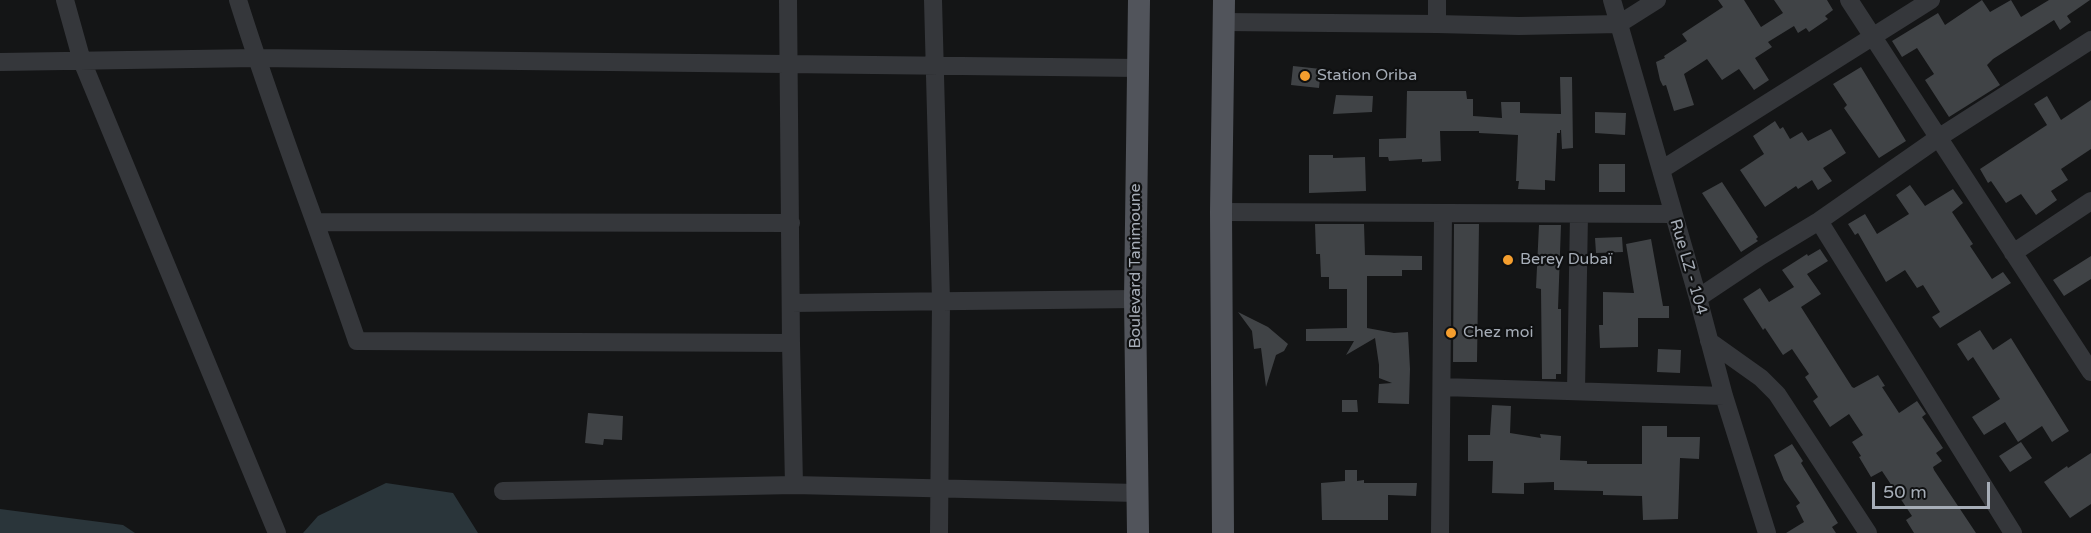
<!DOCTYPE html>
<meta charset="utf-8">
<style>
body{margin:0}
#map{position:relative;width:2091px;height:533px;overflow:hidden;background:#141516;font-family:"Varela Round",sans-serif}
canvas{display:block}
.scale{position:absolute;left:1872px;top:482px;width:118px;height:27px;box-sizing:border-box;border:3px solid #a6adb7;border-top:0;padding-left:8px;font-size:18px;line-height:21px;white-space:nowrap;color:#a6adb7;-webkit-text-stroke:4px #0f1011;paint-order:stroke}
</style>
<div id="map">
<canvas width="2091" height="533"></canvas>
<div class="scale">50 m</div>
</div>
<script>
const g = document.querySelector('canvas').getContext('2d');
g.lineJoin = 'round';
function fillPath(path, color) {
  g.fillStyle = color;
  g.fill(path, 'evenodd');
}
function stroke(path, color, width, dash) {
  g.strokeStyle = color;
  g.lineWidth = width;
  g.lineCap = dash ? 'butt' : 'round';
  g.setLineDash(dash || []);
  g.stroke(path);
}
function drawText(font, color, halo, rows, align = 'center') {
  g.font = font + ' "Varela Round",sans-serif';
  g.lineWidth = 4.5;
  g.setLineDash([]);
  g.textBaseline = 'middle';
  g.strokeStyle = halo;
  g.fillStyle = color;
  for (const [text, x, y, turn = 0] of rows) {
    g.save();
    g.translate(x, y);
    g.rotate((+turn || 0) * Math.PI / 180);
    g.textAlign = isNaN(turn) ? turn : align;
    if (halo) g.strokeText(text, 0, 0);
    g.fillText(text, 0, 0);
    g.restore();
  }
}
const water = new Path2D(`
 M386,483L453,493L478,533H303L318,516Z
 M0,509L123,525L135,533H0Z`);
const building = new Path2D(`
 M1718,0H1744L1761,27L1783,13L1774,0H1827L1833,10L1825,16L1828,19L1809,32L1806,28L1798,33L1794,26L1768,42L1772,47L1755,58L1769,80L1754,90L1739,69L1722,80L1707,59L1684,74L1694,105L1674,111L1666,85L1663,86L1660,80L1656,62L1665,58L1664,56L1687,41L1682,34L1723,7Z
 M1982,0L1990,12L2011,0L2021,17L2049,0H2090L2067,16L2071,22L2060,30L2054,20L1993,59L1987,65L2000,85L1949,117L1925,80L1934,74L1917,48L1902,57L1892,41L1938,13L1945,25Z
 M1293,66L1321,69L1319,88L1291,85Z
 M1861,67L1906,141L1879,158L1844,108L1847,105L1833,84Z
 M1560,77H1572L1573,148L1562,149L1561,130H1560V133H1557L1555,181L1545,180V190L1518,189L1519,181H1516L1518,135L1479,133V131H1440L1441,161L1422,162V159L1389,161L1388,157H1379V139L1406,138L1407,91H1466L1467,99H1473V116L1502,118L1501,102H1520V113L1561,114Z
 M1336,95L1373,96L1372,112L1333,114Z
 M2047,96L2061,120L2091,100V149L2061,169L2068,180L2051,191L2057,200L2036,215L2021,194L2006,203L1991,181L1988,183L1980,169L2047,125L2034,104Z
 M1595,112L1626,113L1625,135L1595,133Z
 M1775,121L1780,129L1783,127L1790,139L1802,132L1808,141L1831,129L1846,153L1823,168L1832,181L1818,190L1812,180L1798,189L1796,186L1765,207L1740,170L1764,154L1753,136Z
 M1309,155H1333V158L1365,157L1366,191L1309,193Z
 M1599,164H1625V192H1599Z
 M1722,182L1758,237L1756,239L1758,241L1741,252L1702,193Z
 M1910,185L1925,206L1953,189L1963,203L1952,212L1973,244L1970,246L1992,279L2003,272L2011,283L1940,328L1932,317L1940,312L1923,285L1917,288L1905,270L1886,282L1858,233L1855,235L1848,224L1865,214L1877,234L1909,214L1896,195Z
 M1315,224H1364L1365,255L1422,256V270H1402V276H1367V328L1394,333L1408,332L1410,369L1409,404L1378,403L1379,384L1392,383L1379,378V365L1375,338L1346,355L1354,341H1306V329L1347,328V289H1329V277H1321L1320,254H1316Z
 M1454,224H1479L1477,362H1453Z
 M1539,225H1561L1558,309H1561V374H1556V379H1542L1541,289L1536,288Z
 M1622,237L1623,252L1596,253L1595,238Z
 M1651,239L1663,306H1669V318H1638V347L1600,348L1599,325H1603V292L1634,293L1626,244Z
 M1820,249L1828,261L1807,274L1821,294L1801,307L1852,387L1854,388L1878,375L1885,386L1882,387L1899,413L1917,401L1926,414L1922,417L1943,448L1936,453L1942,461L1933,467L1934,470L1976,533H1914L1906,520L1912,516L1882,471L1871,477L1859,457L1861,456L1852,442L1863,435L1849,414L1830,427L1813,401L1818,397L1805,377L1809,374L1792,349L1783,355L1765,328L1763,330L1743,299L1760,288L1769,302L1794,287L1782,270L1807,254L1808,256Z
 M2091,256V279L2064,296L2053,280Z
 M1238,312L1268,327L1288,344L1284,351L1276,355L1266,387L1261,348L1254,349L1252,331Z
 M1980,330L1993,350L2011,338L2069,431L2052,442L2042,426L2018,442L2005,422L1984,435L1972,417L2000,399L1973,357L1968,361L1957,344Z
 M1658,349L1681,350L1680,373L1657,372Z
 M1342,400H1357L1358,412H1342Z
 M1492,405L1511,406L1510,433L1541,438L1540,434L1561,436L1560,460L1587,461V464H1642V426H1667V437H1700L1699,459L1680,458L1678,519L1643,520L1642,496L1603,495V491L1554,490V482L1524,483V494L1492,493L1493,461H1468V435H1490Z
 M588,413L623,416L622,440L604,439L603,445L585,443Z
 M2021,442L2032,458L2010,472L1999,456Z
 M1792,444L1803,461L1801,463L1838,523L1832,527L1836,533H1786L1804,522L1796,506L1800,503L1784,480L1774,455Z
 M2091,453V504L2070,518L2044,482L2067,466L2068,468Z
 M1345,470H1357V481L1364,480V483H1417L1416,496L1388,495V520H1322L1321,483L1345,481Z`);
const minor = new Path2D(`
 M65,0L82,61L277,533
 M238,0C274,115 318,227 357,341L791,343
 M788,0L791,343L794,485
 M933,0L941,301L939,533
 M1612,0L1698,298L1724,396L1767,533
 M1849,0L2091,372
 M1224,22L1437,24L1519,26L1619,24
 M1437,24V0
 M1619,24L1657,0
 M0,62L256,58L1138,68
 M1661,170L1931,0
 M1221,212L1673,214
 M1819,221L2013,533
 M316,222L791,223
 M2013,253L2091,201
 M1698,298L1761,256L1819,221L1938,138L2091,40
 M791,303L1135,299
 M1709,341L1761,378L1777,394L1868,533
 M1442,387L1724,396
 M1576,390L1579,214
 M503,491L794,485L1137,493
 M1440,533L1443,214`);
const major = new Path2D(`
 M1138,533L1135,299L1139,0
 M1223,533L1221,212L1224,0`);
const markers = [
 [1305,76,6,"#f59e2e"],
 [1508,260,6,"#f59e2e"],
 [1451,333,6,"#f59e2e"]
];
const poiNames = [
 ["Station Oriba",1317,76],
 ["Berey Dubaï",1520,260],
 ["Chez moi",1463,333]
];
const streetNames = [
 ["Boulevard Tanimoune",1136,266,-90],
 ["Rue LZ - 104",1688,267,74]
];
fillPath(water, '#2a353a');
fillPath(building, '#404346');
stroke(minor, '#35373b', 18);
stroke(major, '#51545b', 22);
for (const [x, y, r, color] of markers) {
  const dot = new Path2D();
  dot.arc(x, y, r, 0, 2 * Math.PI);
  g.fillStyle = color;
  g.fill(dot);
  stroke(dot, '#0f1011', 2);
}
drawText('16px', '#a6adb7', '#0f1011', poiNames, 'left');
drawText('16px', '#a6adb7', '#0f1011', streetNames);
</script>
